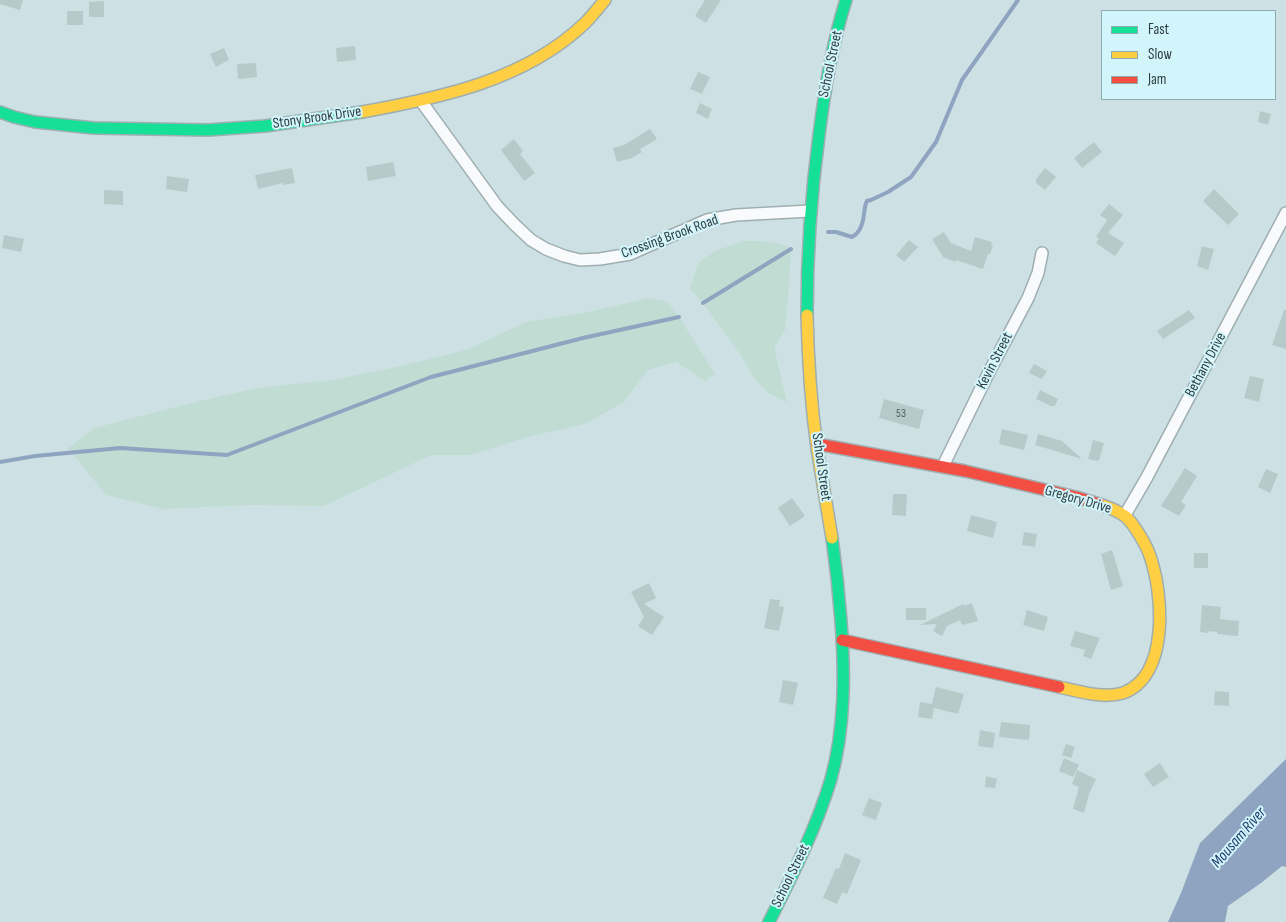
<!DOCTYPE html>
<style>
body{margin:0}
#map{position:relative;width:1286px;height:922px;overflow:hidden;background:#cde1e4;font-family:"Sofia Sans Condensed",sans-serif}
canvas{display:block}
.legend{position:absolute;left:1101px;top:10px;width:175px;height:90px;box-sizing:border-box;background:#d1f5fb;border:1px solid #90abb0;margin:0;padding:6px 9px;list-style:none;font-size:15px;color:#2f3d40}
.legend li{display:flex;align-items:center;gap:10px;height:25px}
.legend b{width:25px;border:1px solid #90abb0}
</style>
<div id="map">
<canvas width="1286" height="922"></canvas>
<ul class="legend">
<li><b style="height:6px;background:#16e098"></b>Fast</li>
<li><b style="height:6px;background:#ffcf43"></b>Slow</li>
<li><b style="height:6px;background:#f24e42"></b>Jam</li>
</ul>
</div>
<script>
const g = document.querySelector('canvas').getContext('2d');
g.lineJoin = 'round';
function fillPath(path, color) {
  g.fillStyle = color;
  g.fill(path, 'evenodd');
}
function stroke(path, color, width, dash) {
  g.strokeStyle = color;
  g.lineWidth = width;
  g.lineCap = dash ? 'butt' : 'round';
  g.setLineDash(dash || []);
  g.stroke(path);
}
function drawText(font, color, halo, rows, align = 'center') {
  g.font = font + ' "Sofia Sans Condensed",sans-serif';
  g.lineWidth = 4;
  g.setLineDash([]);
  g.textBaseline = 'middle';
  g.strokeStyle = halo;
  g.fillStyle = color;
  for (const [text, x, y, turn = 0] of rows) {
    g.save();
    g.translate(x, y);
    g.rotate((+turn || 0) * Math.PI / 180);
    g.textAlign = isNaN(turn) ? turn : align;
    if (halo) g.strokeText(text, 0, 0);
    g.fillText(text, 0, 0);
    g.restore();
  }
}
const green = new Path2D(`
 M743,241C757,241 779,240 791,249L789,286L785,330L774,348L787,402L768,393L754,378L742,357L703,303L690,289L698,263L715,251Z
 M649,298L666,301L679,317L715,374L705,381L676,362L648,370L624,402L585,424L531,436L471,455H431L324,506L251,505L163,509L106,495L68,448L94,428L196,402L257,388L333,380L401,366L466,350L526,322L588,312Z`);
const water = new Path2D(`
 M1286,759V867L1282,866L1261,883L1228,906L1225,922H1168L1181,893L1200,843Z`);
const stream = new Path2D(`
 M828,232H836L852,237C860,233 863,223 864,214C865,209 864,206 867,201L871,200L888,192L911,177L936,142L962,80L1018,0
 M703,303L791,249
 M0,462L35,456L120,448L227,455L431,377L583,338L679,317`);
const building = new Path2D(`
 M0,0H23L20,10L0,4Z
 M705,0H721L706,23L695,16Z
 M104,1V17H89V2Z
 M67,11H83V25H67Z
 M355,46L356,60L337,62L336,48Z
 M224,48L229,60L216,67L210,54Z
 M256,63L257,77L238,79L237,64Z
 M698,72L710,77L702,94L690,89Z
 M700,103L712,109L708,119L696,113Z
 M1260,111L1271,114L1268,125L1258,122Z
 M650,129L657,139L640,149L642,152L632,158L617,162L613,148L624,145Z
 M514,139L523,151L520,154L535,173L524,181L501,150Z
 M1094,142L1102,152L1082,168L1074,158Z
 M393,162L396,176L368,181L366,167Z
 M292,168L295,183L283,185V183L258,189L255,175Z
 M1045,168L1056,177L1045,190L1036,183V179Z
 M167,176L189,179L187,192L166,189Z
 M1214,189L1239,214L1228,225L1203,201Z
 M104,190L123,191V205L104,204Z
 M1109,204L1123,215L1108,233L1124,243L1115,256L1096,243L1099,239L1096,237L1107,220L1100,215Z
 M944,232L951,243L971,251L975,237L992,242L991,245H993L990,254H988L983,269L956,260L955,262L943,257L932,239Z
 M4,235L24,239L21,252L2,248Z
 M909,240L918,247L904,262L896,255Z
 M1202,246L1214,249L1208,270L1197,266Z
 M1189,310L1195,318L1163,339L1157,331Z
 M1284,310H1286V349L1272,345Z
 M1034,364L1047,371L1042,379L1029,373Z
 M1250,376L1264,379L1259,402L1244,398Z
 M1040,390L1058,399L1055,406H1051L1036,399Z
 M884,399L924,410L919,429L879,418Z
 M1002,429L1028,435L1024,450L999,444Z
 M1038,434L1062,441L1082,459L1035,445Z
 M1093,440L1104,443L1099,461L1088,459Z
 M1185,468L1197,476L1181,502L1186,505L1179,516L1161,506Z
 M1266,469L1278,474L1270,493L1258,487Z
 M893,494H907L906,516L892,515Z
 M792,498L805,516L790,526L778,508Z
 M971,515L997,522L993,538L967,531Z
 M1024,532L1037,534L1035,547L1022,545Z
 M1112,550L1123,586L1111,590L1101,554Z
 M1194,553H1208V568H1194Z
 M649,583L656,598L644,604L664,617L652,635L638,626L644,617L631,592Z
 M770,599L780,600L779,606L784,607L779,631L764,628Z
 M972,603L978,621L962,625L960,620L947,626L942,636L933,631L937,624L920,625L963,604L964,606Z
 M1202,605L1221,607L1220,619L1239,621L1238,636L1217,634V632L1209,631L1208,633L1200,632Z
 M906,608H926V620H906Z
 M1027,610L1048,617L1044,631L1023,625Z
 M1075,631L1100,638L1091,659L1083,656L1085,650L1070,646Z
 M783,680L798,683L793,705L779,702Z
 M936,687L964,694L958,714L934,708L932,719L918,717L920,702L932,704Z
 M1215,691L1229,692V706L1214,705Z
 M1001,722L1030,725L1029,740L999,737Z
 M980,730L995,733L993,748L978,746Z
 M1066,744L1075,747L1071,758L1062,755Z
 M1064,758L1079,765L1073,777L1059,771Z
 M1160,763L1169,777L1153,787L1144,774Z
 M1077,770L1096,779L1089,794L1084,813L1073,809L1079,787L1072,784Z
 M986,776L997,779L995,788L985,787Z
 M869,798L882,803L876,820L862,815Z
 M845,853L861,860L847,894L842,892L837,904L823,898L836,868L839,869Z`);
const street = new Path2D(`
 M421,101L497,206L514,224L531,240L546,249L564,256L580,260L600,259L630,254L707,220L736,215L810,211
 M943,466L989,372L1028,298L1038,273L1042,253
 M1125,515L1147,477L1286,213`);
const fast = new Path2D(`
 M0,112L14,117L35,122L94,128L208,130L265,126L362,112
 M807,315C807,254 811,195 819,135C825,89 832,44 846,0
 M769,922C792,876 816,829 831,779C845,728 845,674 841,621C839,594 836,566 832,538`);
const slow = new Path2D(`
 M362,112C440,98 526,80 585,23C592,16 598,8 605,0
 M807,315C808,359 811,404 817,448C822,478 827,508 832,538
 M1059,687C1078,691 1103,699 1123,693C1170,676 1163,593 1150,556C1147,546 1134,524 1126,517C1119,511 1108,507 1099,504`);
const jam = new Path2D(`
 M817,444L965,471L1076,497L1099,504
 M842,640L1059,687`);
const numberNames = [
 ["53",901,414]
];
const streetNames = [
 ["School Street",831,64,-78],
 ["Stony Brook Drive",317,118,-8],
 ["Crossing Brook Road",670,237,-20],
 ["Kevin Street",995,361,-63],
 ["Bethany Drive",1206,365,-62],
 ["School Street",821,467,82],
 ["Gregory Drive",1078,500,16],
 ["School Street",791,876,-64]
];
const waterNames = [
 ["Mousam River",1239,838,-49]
];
fillPath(green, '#c1dcd2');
fillPath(water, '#8fa4c0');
stroke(stream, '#8fa4c0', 4);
fillPath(building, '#b6caca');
stroke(street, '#9faeb1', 14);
stroke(fast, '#9faeb1', 14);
stroke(slow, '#9faeb1', 14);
stroke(jam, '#9faeb1', 14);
stroke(street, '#f8fafb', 11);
stroke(fast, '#16e098', 11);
stroke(slow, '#ffcf43', 11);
stroke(jam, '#f24e42', 11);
drawText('12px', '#516062', null, numberNames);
drawText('15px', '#2f3d40', '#d1f5fb', streetNames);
drawText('italic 16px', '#1e3a6b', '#d1f5fb', waterNames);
</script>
